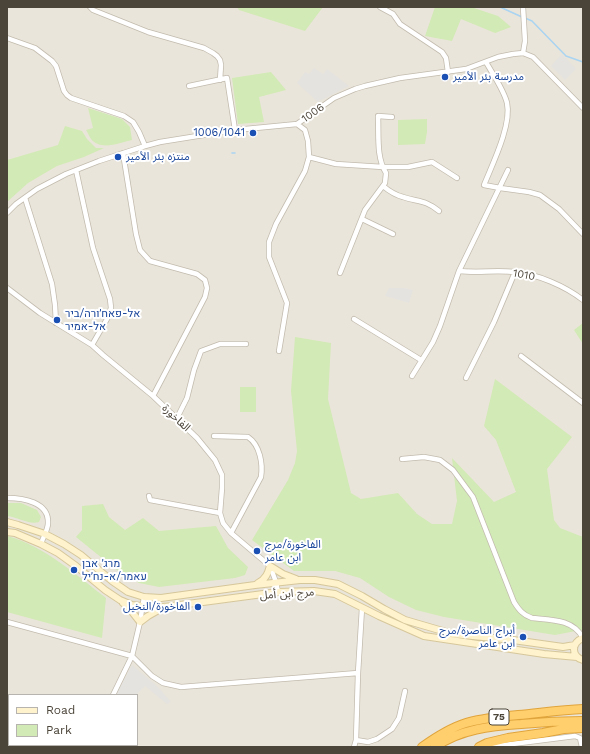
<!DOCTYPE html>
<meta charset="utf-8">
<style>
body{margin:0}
#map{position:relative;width:590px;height:754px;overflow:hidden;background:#f6f3ec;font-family:"Work Sans",sans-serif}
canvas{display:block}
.frame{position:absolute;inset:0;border:8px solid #4b4439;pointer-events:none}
.legend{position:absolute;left:8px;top:694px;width:130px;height:52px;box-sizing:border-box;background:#fff;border:1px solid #b7b4b0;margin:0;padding:5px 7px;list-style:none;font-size:12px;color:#4b4439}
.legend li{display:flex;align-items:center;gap:8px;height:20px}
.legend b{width:20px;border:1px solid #b7b4b0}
</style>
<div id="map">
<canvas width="590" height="754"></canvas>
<div class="frame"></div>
<ul class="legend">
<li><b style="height:5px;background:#fff3cd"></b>Road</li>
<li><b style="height:11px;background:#d2eab5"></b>Park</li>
</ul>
</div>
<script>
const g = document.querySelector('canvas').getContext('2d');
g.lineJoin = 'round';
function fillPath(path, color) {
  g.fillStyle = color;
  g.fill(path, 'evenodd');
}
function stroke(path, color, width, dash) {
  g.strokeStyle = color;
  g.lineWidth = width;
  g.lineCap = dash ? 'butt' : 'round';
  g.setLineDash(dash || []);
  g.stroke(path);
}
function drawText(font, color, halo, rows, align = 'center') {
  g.font = font + ' "Work Sans","Noto Sans Arabic",Heebo,sans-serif';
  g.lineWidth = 4;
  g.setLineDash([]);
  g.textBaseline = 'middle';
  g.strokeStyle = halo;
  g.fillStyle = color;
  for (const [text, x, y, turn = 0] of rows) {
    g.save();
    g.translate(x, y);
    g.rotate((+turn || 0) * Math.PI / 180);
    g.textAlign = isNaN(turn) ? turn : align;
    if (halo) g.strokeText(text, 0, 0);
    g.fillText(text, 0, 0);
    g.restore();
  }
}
const residential = new Path2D(`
 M7,7H583V747H7ZM9,695H137V745H9Z`);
const green = new Path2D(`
 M237,7H323L305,31L239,10Z
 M435,7H471L498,16L511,27L495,33L461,19L452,41L425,36Z
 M271,72L286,90L259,97L264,122L238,124L232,78Z
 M88,108L122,119L130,127L132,140C119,143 101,151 91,139C89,136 88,133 86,130L93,128Z
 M427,119V132L425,144L398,145V120Z
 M65,126L82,131L87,139L96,148H104L84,157L57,166L28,183L7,202V160L58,145Z
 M583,323V344L574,330Z
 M295,337L331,343L328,399L351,493L361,499L398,493L417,514L432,524H452L457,501L452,458L494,502L516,492L496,440L484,426L495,379L572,437L547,469L554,520L560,528L583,537V631L581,630L555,635L444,617L416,610L389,597L360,578L335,571H294L252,540L288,480L295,463L297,451L291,391Z
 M240,387H256V412H240Z
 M7,503H21L37,510L41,517L39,522C29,525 18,517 7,516Z
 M103,504L109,517L125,530L143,518L159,531L216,526L228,548L248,567L245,575L235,578L159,587L139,583L118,571L76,537L82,530V506Z
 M7,536C45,546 76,575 106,598L102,638L7,612Z`);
const parking = new Path2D(`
 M562,54L576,69L565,80L551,66Z
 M314,68L323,74L327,69L349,86L318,102L297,83L305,72L309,74Z
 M389,288H405L413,290L409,303L385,296Z
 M132,665L158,687L171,702L167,704L145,686L136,695H116Z`);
const stream = new Path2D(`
 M500,7L522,17
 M525,18L532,21L566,56L583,62
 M232,153H235`);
const street = new Path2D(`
 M90,7L93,10L148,32L204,48L213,53L217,56L220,60L221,65L220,80
 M380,7L393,14L400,24L442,52L446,58L448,72
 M7,38L35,48L52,61L56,66L64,91L67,95L71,98L124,116L133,122L139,132L145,146
 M523,53L525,41L523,7
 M486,62C492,73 504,90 507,103C512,125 492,165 484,185L500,188L529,192L540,195L559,209L583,234
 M189,86L227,78L235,130
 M123,153L136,234L140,250L150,261L197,274L205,280L207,288L205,297L153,396
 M309,157L336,164L383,167H408L432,162L457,178
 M76,170L93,248L110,299L111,308L107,319L92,345
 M383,186C389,191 395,195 403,197C418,202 426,200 439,211
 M25,198L52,284L55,305L56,323
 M7,213L16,204L37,189L66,174L99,161L145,146L160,142L235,130L297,124L334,98L355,89L365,86L400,78L466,69L498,57L513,54L523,53L533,57L583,108
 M362,219L393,234
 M459,271C478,273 496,270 515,272C537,274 565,286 583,300
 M340,273L365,210L385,183L386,173C376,157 379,135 378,116L392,117
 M7,288L40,313L92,345L103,355L153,396L197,438L215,460L222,475V488L220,513L223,523L231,533L270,566L276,582L278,592
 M354,319L421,360
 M279,351L287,303L269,257V242L276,224L305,171L309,157L308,141L305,130L297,124
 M521,356L583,403
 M412,376L433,342L440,326L459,271L508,170
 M466,378L494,322L515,272
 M177,418L187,398L194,370L201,351L220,344H246
 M214,436L248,437C260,445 263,464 261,477L231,533
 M402,459L424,457L440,460L453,470L473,497L514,602C519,610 523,615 532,618C551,620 573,619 583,638
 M149,496L150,500L220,513
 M7,498C23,498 49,502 48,523C48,530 43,537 41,544
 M7,622L132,656L152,676L163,683L181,687L358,673
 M113,695L132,656L140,622L144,597
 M356,740L368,742L377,739L392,729L399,718L405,691
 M14,746L15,747
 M71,747L73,745
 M354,747L356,740L358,673L362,608
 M489,747L575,736L580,738L582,747`);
const secondary = new Path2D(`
 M7,522L18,525L45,534L64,544L81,555L112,581L128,592L144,597L161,598L255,585L300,580H315L338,584L362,596L384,609L405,620L453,634L513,640L563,647L575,645
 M7,532L15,533L41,544L58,553L76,566L105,590L120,600L132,605L142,606L164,607L203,602L278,592L314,591L335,594L379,616L424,636L544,654L577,657
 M258,583C266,579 268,573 270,566L283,574L296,579
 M123,603L129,608L140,622L148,616L164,607
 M583,638C571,643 571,656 583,660`);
const highway = new Path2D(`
 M422,747C436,737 450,728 466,723C482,718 501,717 518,715C540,713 561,710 583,709
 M435,747C460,729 491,726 521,724C542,722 562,721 583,721
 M479,747L487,743L508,738L543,733L564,729L583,728`);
const markers = [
 [445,77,4,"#1a4fb4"],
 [253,133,4,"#1a4fb4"],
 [118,157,4,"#1a4fb4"],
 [57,320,4,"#1a4fb4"],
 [257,551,4,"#1a4fb4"],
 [74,570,4,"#1a4fb4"],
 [198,607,4,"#1a4fb4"],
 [523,637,4,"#1a4fb4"]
];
const shields = [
 [499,717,20]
];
const shieldNames = [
 ["75",499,717]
];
const transitNames = [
 ["مدرسة بئر الأمير",453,77],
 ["1006/1041",245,133,"right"],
 ["منتزه بئر الأمير",126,157],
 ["אל-פאח׳ורה/ביר",65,314],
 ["אל-אמיר",65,327],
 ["الفاخورة/مرج",265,545],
 ["ابن عامر",265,558],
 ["מרג׳ אבן",82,564],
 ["עאמר/א-נח׳יל",82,577],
 ["الفاخورة/النخيل",190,607,"right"],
 ["أبراج الناصرة/مرج",515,631,"right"],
 ["ابن عامر",515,644,"right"]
];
const streetNames = [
 ["1006",313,113,-35],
 ["1010",524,275,10],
 ["الفاخورة",176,418,43],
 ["مرج ابن أمل",287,594,-4]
];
fillPath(residential, '#eae5da');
fillPath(green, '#d2eab5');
fillPath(parking, '#e5e3e0');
stroke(stream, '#a9d4f2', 1.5);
stroke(street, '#c2bbae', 6);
stroke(secondary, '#d6c79b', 8);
stroke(highway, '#e0a43c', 10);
stroke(street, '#fff', 4.5);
stroke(secondary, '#fff3cd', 6);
stroke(highway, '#ffcf6e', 8);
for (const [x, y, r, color] of markers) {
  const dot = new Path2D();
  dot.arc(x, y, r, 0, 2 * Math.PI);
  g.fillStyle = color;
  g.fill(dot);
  stroke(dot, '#fff', 1.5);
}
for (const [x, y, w] of shields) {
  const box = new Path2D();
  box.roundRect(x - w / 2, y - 8, w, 16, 3);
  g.fillStyle = '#fff';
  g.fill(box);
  stroke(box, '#4b4439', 1);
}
drawText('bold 10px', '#4b4439', null, shieldNames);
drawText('11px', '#164399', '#fff', transitNames, 'left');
drawText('11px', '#4b4439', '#fff', streetNames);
</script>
